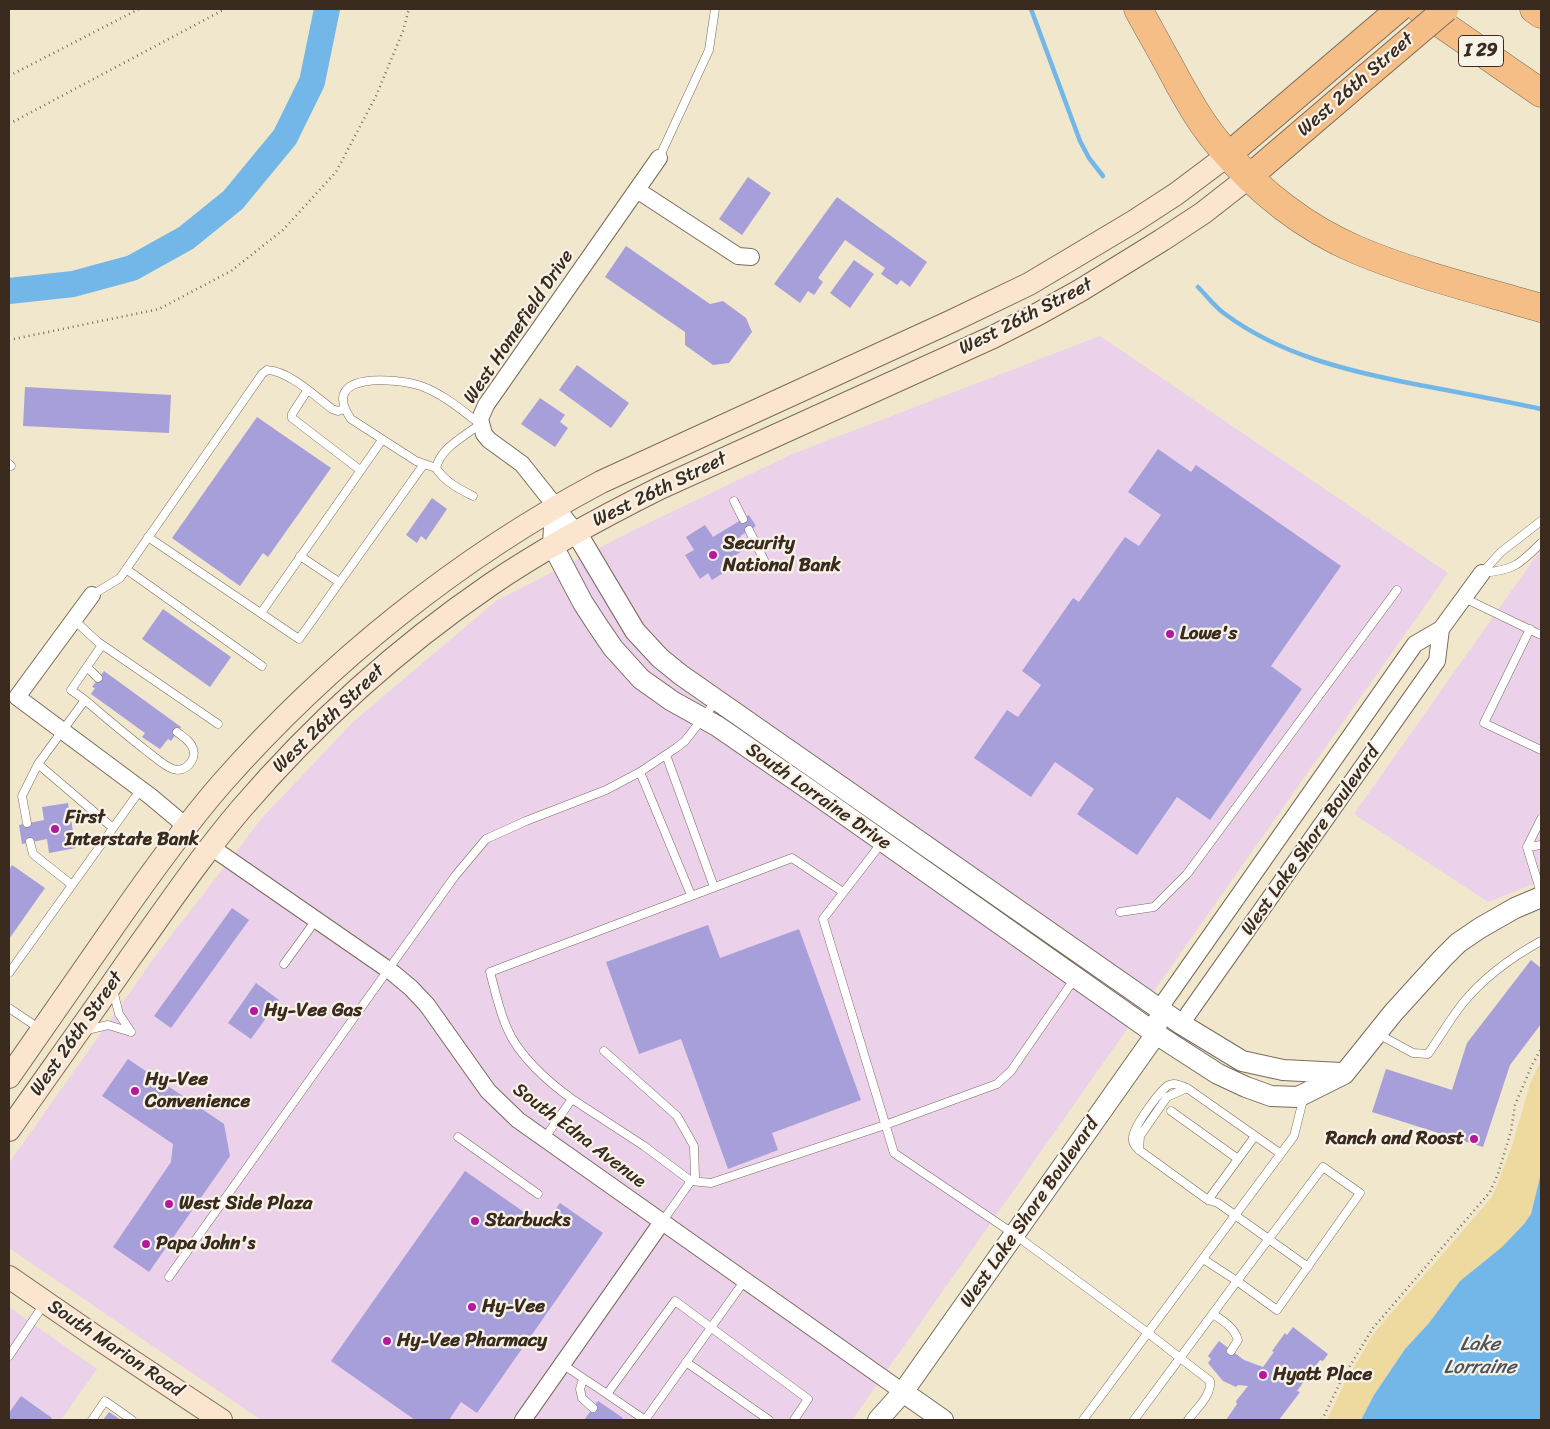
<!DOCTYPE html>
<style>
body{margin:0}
#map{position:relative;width:1550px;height:1429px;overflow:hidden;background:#f0e7cd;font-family:Sriracha,sans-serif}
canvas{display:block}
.frame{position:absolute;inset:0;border:10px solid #3b2a1e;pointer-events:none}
</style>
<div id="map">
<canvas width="1550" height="1429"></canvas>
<div class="frame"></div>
</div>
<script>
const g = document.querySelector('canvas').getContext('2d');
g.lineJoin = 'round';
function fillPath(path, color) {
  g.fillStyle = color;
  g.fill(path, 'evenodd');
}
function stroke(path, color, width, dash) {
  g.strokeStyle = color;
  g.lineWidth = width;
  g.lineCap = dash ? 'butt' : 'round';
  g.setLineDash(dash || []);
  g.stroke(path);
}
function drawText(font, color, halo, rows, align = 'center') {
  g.font = font + ' Sriracha,sans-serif';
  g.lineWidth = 4.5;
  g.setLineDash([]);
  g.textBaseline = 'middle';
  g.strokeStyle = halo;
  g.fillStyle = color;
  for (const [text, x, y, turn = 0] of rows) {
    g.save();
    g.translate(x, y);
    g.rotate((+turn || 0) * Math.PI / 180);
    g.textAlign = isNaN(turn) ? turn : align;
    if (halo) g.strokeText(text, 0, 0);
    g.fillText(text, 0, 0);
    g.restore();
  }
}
const built = new Path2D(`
 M1100,336L1448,573L852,1420H261L9,1248V1163L157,954L262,818L353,722L496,601L632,531L790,455Z
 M1541,549V881L1488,902L1354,814Z
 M9,1307L97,1369L61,1420H9Z`);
const sand = new Path2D(`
 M1541,1061V1173L1531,1214L1524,1224L1502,1247L1460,1281L1429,1323L1405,1349L1374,1395L1361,1420H1327L1343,1386L1374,1333L1492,1197L1512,1146L1530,1084Z`);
const water = new Path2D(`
 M1541,1173V1420H1361L1374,1395L1405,1349L1429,1323L1460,1281L1502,1247L1524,1224L1531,1214Z`);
const stream = new Path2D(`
 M1031,9L1080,141L1089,158L1103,176
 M1198,287C1207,296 1215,307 1225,314C1280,355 1348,371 1414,384C1456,392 1499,400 1541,409`);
const river = new Path2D(`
 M9,291L73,284L132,268L186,238L233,200L285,137L312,82L327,9`);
const building = new Path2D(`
 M748,177L771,193L742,235L719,219Z
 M837,197L927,262L910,287L901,280L897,285L881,274L885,268L845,240L818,278L823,282L814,295L808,291L800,303L774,284Z
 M626,246L710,304L723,301L746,318L752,332L729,363L713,365L685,345V332L605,277Z
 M854,260L874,274L850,308L830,293Z
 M577,365L629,403L611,428L559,390Z
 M25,387L171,395L169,433L23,426Z
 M540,398L565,415L560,422L568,428L555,447L521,424Z
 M257,417L331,468L268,557L263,553L240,586L172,538Z
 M1158,449L1191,472L1196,465L1341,566L1271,666L1302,689L1210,820L1177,797L1137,855L1077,814L1094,789L1055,762L1031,797L974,758L1007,710L1018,717L1041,685L1022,671L1073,598L1079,602L1125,537L1139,546L1161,515L1128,492Z
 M432,498L447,509L426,540L421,536L417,543L406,535Z
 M749,515L756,526L740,536L747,548L726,561L731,568L712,580L708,573L700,579L685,555L694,550L686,537L705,525L713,537Z
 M163,609L231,657L210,687L142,639Z
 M104,671L181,727L171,741L168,739L160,749L142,737L145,733L91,694L95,688L92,687Z
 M68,803L76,848L49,853L47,839L22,844L19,825L44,820L42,807Z
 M12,865L45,888L9,939V870Z
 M232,908L249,920L171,1028L154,1016Z
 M708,925L720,958L799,929L861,1100L772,1133L778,1150L728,1169L681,1039L639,1054L606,962Z
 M1531,960L1541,968V1024L1510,1065L1483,1147L1372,1112L1386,1069L1452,1090L1467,1043Z
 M256,983L279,1000L251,1039L228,1023Z
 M128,1059L224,1124L230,1156L149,1272L113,1247L171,1162L173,1144L102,1096Z
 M465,1171L544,1226L560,1203L603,1233L477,1413L461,1402L449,1420H415L331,1361Z
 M1293,1327L1328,1354L1323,1361L1320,1360L1297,1391L1300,1392L1279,1420H1226L1237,1404L1236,1401L1248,1386L1238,1385L1236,1387L1223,1381L1208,1363L1211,1359L1208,1356L1219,1341L1244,1360L1263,1367L1274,1352L1272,1351L1285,1333L1287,1335Z
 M21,1396L52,1418L50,1420H9V1413Z
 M598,1401L623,1418L621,1420H584Z
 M109,1412L121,1420H103Z`);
const path = new Path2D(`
 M9,76L139,9
 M9,124L225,9
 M9,340L159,309L231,271L283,230L336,172L376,96L403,31L409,9
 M1322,1420L1342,1379L1373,1328L1490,1192L1498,1174L1511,1131L1515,1105L1532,1065L1541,1049`);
const service = new Path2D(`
 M659,158L709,50L715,9
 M307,391L292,414V418L360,470
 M9,464L11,466
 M436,468L416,461L351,419C318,371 397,378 421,386C443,394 462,410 480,424C464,437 441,447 436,468C445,482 459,489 473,496
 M734,501L743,519
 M749,530L764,560
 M148,537L299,639L424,464
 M300,556L339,582
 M126,569L262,666
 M1482,573L1501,552L1541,521
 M1482,573C1514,570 1519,565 1541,543
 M92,595L120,578L262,374L267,370C289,371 315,396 332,409L338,411L344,409
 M1464,598L1541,635
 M261,613L382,440
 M74,620L98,642L218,724
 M1530,629L1484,723L1541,750
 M102,645L71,690L85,700L38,764L113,828
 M87,667L98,678
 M85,700C106,718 126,735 148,752C155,757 164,766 173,769C185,773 197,760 193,749C191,741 183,737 177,732
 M666,755L714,887
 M640,772L691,895
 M1541,819L1527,847L1541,845
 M27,823L22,796L38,764
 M883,841L823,919L894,1153L1014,1234L1148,1333L1210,1381C1212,1395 1196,1409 1188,1420
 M30,842L33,854L72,885
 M1527,847L1541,893
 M1120,912L1154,907L1187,874L1397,590
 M284,964L316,920
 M9,973L141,789
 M113,990L119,1014L131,1032
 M9,1008L40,1029
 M87,1030L108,1025L131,1032
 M1378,1034L1413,1053L1428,1054C1440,1037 1450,1019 1463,1003C1484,977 1512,957 1541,941
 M604,1051L677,1116L694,1146L695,1177L691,1181L711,1183L885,1125L997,1084L1011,1071L1075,978
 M572,1099L644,1146L691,1181L662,1222
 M1171,1111L1238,1159
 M458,1137L538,1194
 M544,1139L572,1099C548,1082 518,1055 507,1028C499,1010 495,990 490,972L792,858L843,892
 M1139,1150L1140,1136L1167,1097L1187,1088
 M1281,1154L1187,1088C1181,1086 1175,1082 1169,1085C1160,1090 1134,1126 1133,1137C1132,1143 1135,1146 1139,1150L1208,1200L1218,1203L1308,1267
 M1323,1167L1360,1193L1277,1310L1237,1281Z
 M1208,1200L1255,1136
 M169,1277L455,876L486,839L526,821L606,790L640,772L676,748L685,741L716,701
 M745,1280L645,1420L607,1394L675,1301L808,1399L794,1420
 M1213,1314C1223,1321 1234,1327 1238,1340L1231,1351
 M9,1356L44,1304
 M686,1362L769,1420
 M562,1364L607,1394
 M583,1379L580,1389L582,1398L593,1408
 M92,1420L105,1401L132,1420
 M1083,1420L1294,1136L1304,1096
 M1134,1420L1237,1281L1203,1259`);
const minor = new Path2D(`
 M637,190L738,256L751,257
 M576,532L522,464L489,440L484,434L480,419L486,405L659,158
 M92,595L17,697L150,796L187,827
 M211,847L393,973L411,988L427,1005L488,1091L518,1120L903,1392
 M1159,1009L1415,644L1441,629L1482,573
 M1181,1024L1437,661L1441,629
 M523,1420L662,1222`);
const tertiary = new Path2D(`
 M555,506L553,546L583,603L598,626L613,648L641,679L672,701L717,726L817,795L1156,1034L1218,1074L1246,1087L1271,1096L1298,1097L1344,1074L1393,1013L1442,959L1458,943L1480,928L1515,908L1541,897
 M576,532L635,631L660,658L681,675L1181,1024L1242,1061L1283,1070L1341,1073
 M903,1392L943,1420
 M878,1420L903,1392L1156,1034L1157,1022`);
const secondary = new Path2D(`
 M9,1077C44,1027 79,976 114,926C148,877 183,828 222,783C329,662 458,558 601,482L952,321L1029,284L1133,222L1176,194L1228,155
 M9,1130C49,1073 90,1016 130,958C166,908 201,856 241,809C314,724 398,648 490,585C544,548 602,517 660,488L993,337L1038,314L1081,290L1162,240L1203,213L1249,177
 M9,1277L93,1335L221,1420`);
const primary = new Path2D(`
 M1228,155L1399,9
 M1249,177L1367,76`);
const motorway = new Path2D(`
 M1138,9C1151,33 1165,57 1178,82C1191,105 1204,128 1222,148C1258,191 1305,228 1357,250C1416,275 1480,290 1541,308
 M1420,9L1541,93
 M1534,9L1541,14`);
const primaryBridge = new Path2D(`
 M1367,76L1446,9`);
const markers = [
 [713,555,5,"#b5179e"],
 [1170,634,5,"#b5179e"],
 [55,829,5,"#b5179e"],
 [254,1011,5,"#b5179e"],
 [135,1091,5,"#b5179e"],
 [1474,1139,5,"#b5179e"],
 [169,1204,5,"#b5179e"],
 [475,1221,5,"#b5179e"],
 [146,1244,5,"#b5179e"],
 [472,1307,5,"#b5179e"],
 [387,1341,5,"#b5179e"],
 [1263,1375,5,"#b5179e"]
];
const shields = [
 [1481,51,45]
];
const shieldNames = [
 ["I 29",1481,51]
];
const streetNames = [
 ["West 26th Street",1356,85,-41],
 ["West 26th Street",1026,317,-27],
 ["West Homefield Drive",519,327,-56],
 ["West 26th Street",660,490,-26],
 ["West 26th Street",329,719,-44],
 ["South Lorraine Drive",818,797,35],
 ["West Lake Shore Boulevard",1311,841,-55],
 ["West 26th Street",77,1034,-55],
 ["South Edna Avenue",579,1136,37],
 ["West Lake Shore Boulevard",1030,1213,-55],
 ["South Marion Road",115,1349,34]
];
const poiNames = [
 ["Security",723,544],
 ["National Bank",723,566],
 ["Lowe's",1180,634],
 ["First",65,818],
 ["Interstate Bank",65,840],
 ["Hy-Vee Gas",264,1011],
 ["Hy-Vee",145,1080],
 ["Convenience",145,1102],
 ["Ranch and Roost",1464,1139,"right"],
 ["West Side Plaza",179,1204],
 ["Starbucks",485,1221],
 ["Papa John's",156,1244],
 ["Hy-Vee",482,1307],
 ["Hy-Vee Pharmacy",397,1341],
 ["Hyatt Place",1273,1375]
];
const waterNames = [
 ["Lake",1480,1345],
 ["Lorraine",1480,1368]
];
fillPath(built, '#ecd1ea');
fillPath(sand, '#eeda9e');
fillPath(water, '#73b7e9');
stroke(stream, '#73b7e9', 4.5);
stroke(river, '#73b7e9', 26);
fillPath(building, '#a79fd9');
stroke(service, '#7a6c5b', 9);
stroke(minor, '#7a6c5b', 18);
stroke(tertiary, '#7a6c5b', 22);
stroke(secondary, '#7a6c5b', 24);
stroke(primary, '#7a6c5b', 27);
stroke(motorway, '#7a6c5b', 29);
stroke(path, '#7a6c5b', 2.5, [1, 4]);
stroke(service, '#fff', 8);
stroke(minor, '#fff', 16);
stroke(tertiary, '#fff', 20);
stroke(secondary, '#fbe5cf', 22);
stroke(primary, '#f6be87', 25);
stroke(motorway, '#f6be87', 28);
stroke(primaryBridge, '#7a6c5b', 27, []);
stroke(primaryBridge, '#f6be87', 25);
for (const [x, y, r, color] of markers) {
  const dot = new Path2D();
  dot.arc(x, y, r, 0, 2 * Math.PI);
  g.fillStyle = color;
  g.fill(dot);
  stroke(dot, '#f7f3e8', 2);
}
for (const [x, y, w] of shields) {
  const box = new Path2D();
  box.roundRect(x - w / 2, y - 15.5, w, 31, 4);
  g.fillStyle = '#f7f3e8';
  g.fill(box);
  stroke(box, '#3b2a1e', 1);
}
drawText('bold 18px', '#3b2a1e', null, shieldNames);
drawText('19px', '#3b2a1e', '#f7f3e8', streetNames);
drawText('bold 19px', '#3b2a1e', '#f7f3e8', poiNames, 'left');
drawText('italic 20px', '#4c545b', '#f7f3e8', waterNames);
</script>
